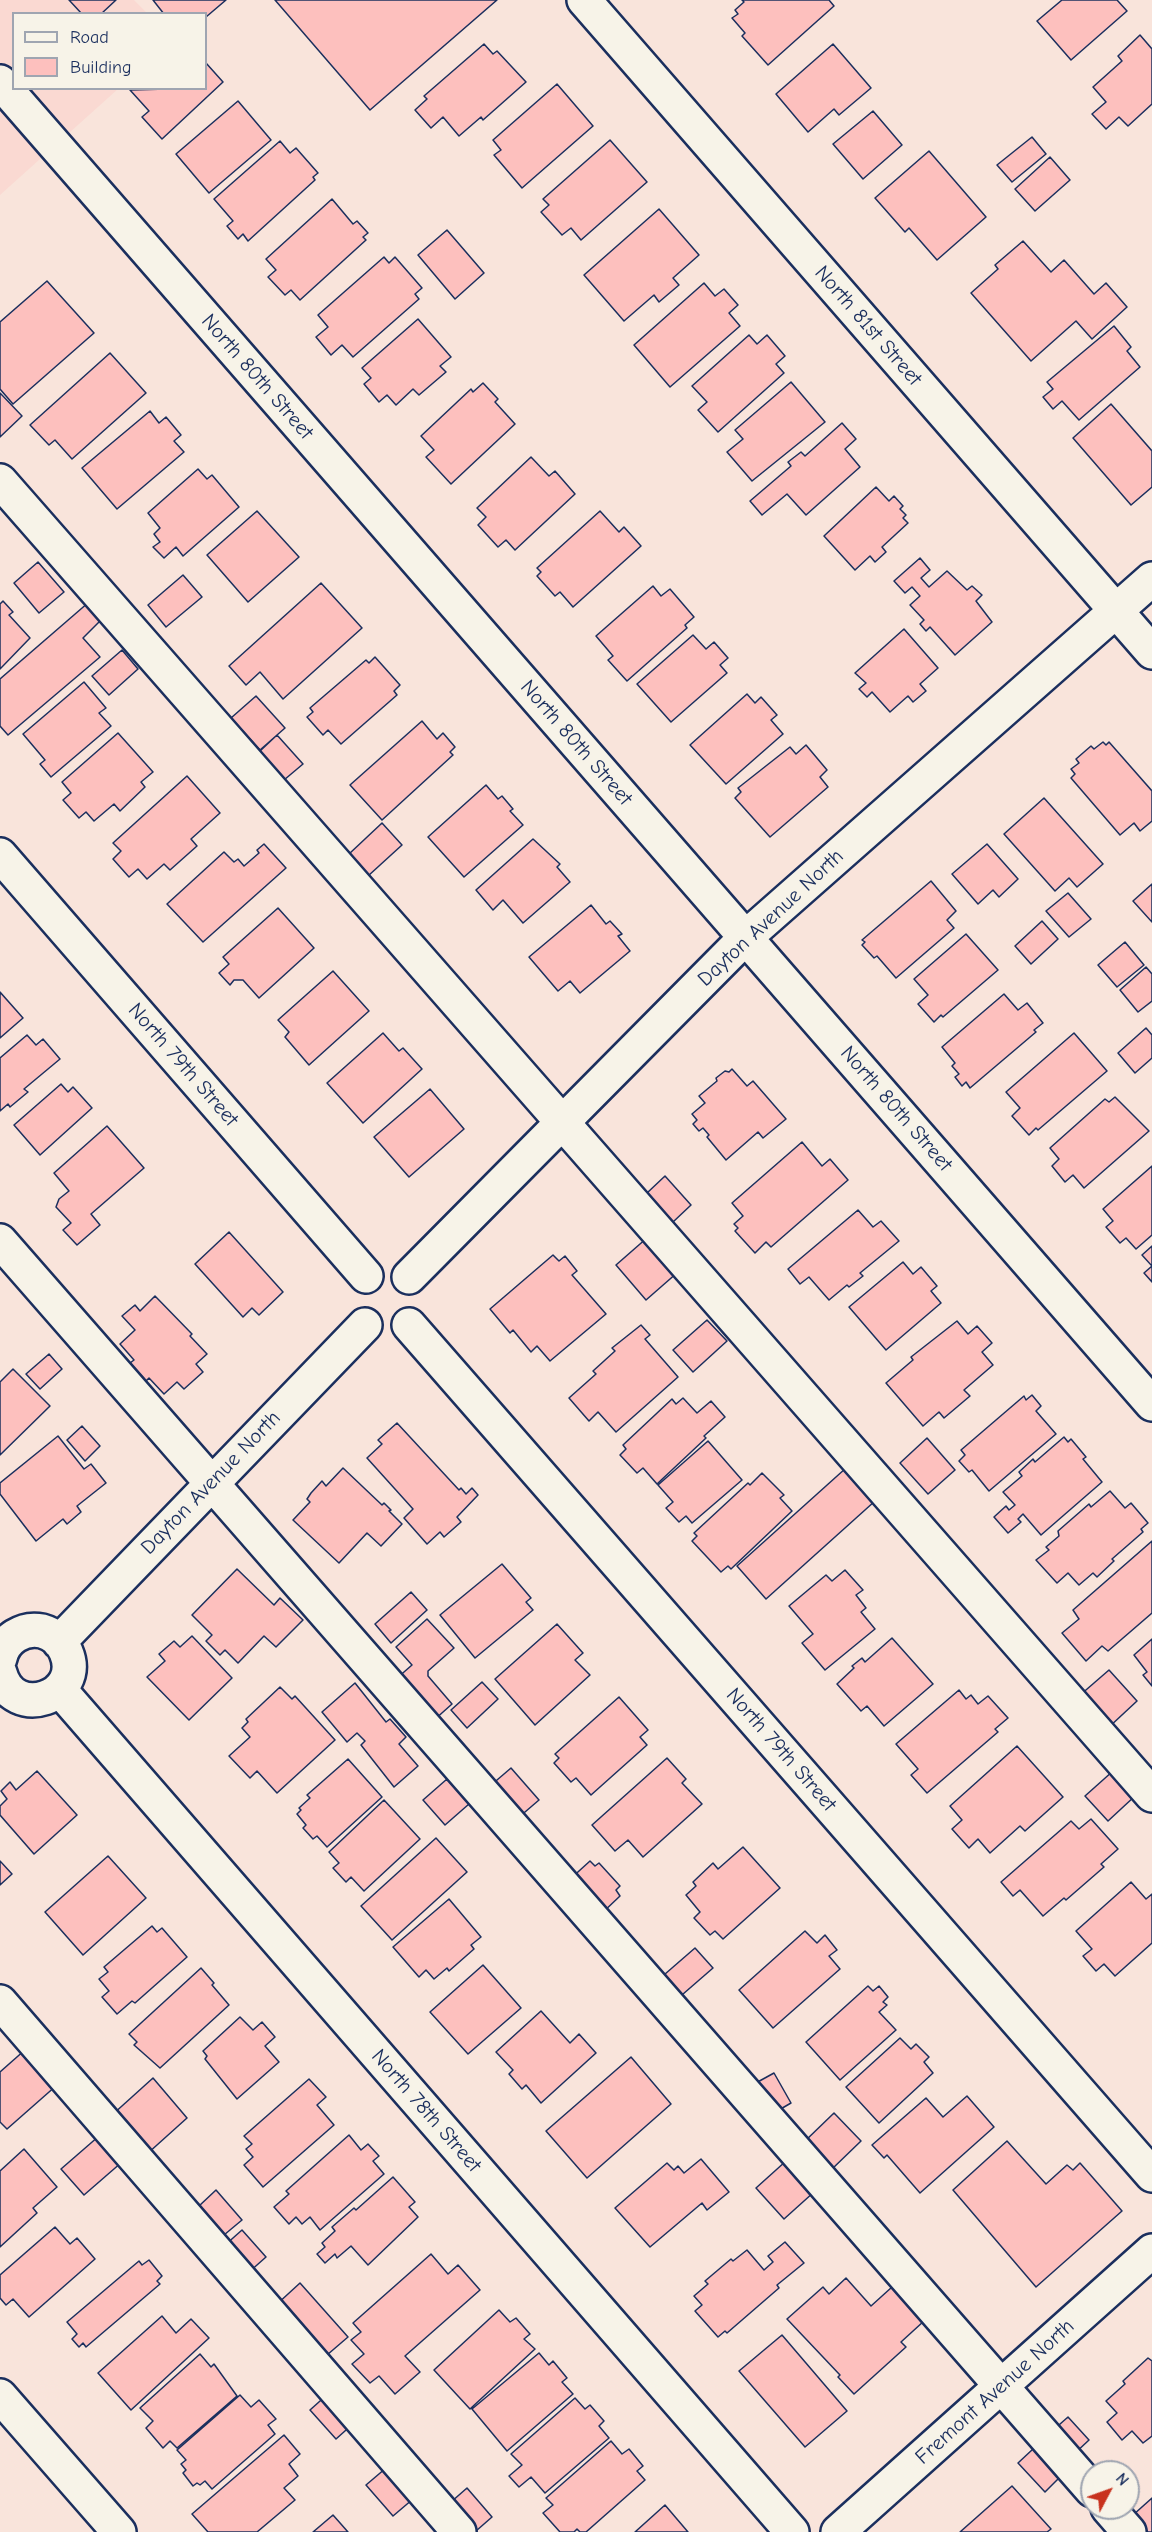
<!DOCTYPE html>
<style>
body{margin:0}
#map{position:relative;width:1152px;height:2532px;overflow:hidden;background:#f9e4db;font-family:"Comic Neue",sans-serif}
canvas{display:block}
.legend{position:absolute;left:12px;top:12px;width:195px;height:78px;box-sizing:border-box;background:#f7f3e8;border:2px solid #9fa5b1;margin:0;padding:8px 10px;list-style:none;font-size:18px;color:#1b2f5e}
.legend li{display:flex;align-items:center;gap:12px;height:30px}
.legend b{width:30px;border:2px solid #9fa5b1}
.north{position:absolute;left:1080px;top:2460px;width:60px;height:60px;box-sizing:border-box;background:#f7f3e8;border:2px solid #9fa5b1;border-radius:50%;rotate:49deg;font-size:16px;font-weight:700;line-height:24px;text-align:center;color:#1b2f5e}
.north::after{content:'';display:block;margin:auto;width:21px;height:27px;background:#c8321e;clip-path:polygon(50% 0,100% 100%,50% 72%,0 100%)}
</style>
<div id="map">
<canvas width="1152" height="2532"></canvas>
<ul class="legend">
<li><b style="height:8px;background:#f7f3e8"></b>Road</li>
<li><b style="height:16px;background:#fdc0be"></b>Building</li>
</ul>
<div class="north">N</div>
</div>
<script>
const g = document.querySelector('canvas').getContext('2d');
g.lineJoin = 'round';
function fillPath(path, color) {
  g.fillStyle = color;
  g.fill(path, 'evenodd');
}
function stroke(path, color, width, dash) {
  g.strokeStyle = color;
  g.lineWidth = width;
  g.lineCap = dash ? 'butt' : 'round';
  g.setLineDash(dash || []);
  g.stroke(path);
}
function drawText(font, color, halo, rows, align = 'center') {
  g.font = font + ' "Comic Neue",sans-serif';
  g.lineWidth = 4.5;
  g.setLineDash([]);
  g.textBaseline = 'middle';
  g.strokeStyle = halo;
  g.fillStyle = color;
  for (const [text, x, y, turn = 0] of rows) {
    g.save();
    g.translate(x, y);
    g.rotate((+turn || 0) * Math.PI / 180);
    g.textAlign = isNaN(turn) ? turn : align;
    if (halo) g.strokeText(text, 0, 0);
    g.fillText(text, 0, 0);
    g.restore();
  }
}
const built = new Path2D(`
 M0,0H134L147,13L14,14V88L118,89L0,195Z`);
const building = new Path2D(`
 M69,0H116L101,14H82Z
 M153,0H226L206,17V14H164Z
 M275,0H497L370,110Z
 M742,0H829L834,6L768,65L742,36L745,33L732,18L738,14L735,10L744,2Z
 M1062,0H1117L1127,11L1071,60L1037,21Z
 M1140,35L1152,49V104L1128,126L1119,117L1106,129L1092,114L1106,102L1093,87L1122,61L1118,56Z
 M484,44L493,54L497,51L526,82L483,120L481,117L459,136L443,117L431,128L415,110L427,99L424,96Z
 M833,44L871,88L839,115L834,109L808,132L776,94Z
 M206,63L223,82L162,139L142,117L149,111L130,90L206,88Z
 M557,84L593,126L522,188L494,155L501,150L493,140Z
 M238,101L271,140L209,193L176,154Z
 M873,111L902,145L863,179L833,144Z
 M1032,137L1046,154L1012,182L997,165Z
 M610,140L647,182L581,240L571,228L562,235L541,212L549,205L543,199Z
 M280,141L290,153L296,148L318,173L313,177L315,180L248,241L243,234L238,239L227,226L233,221L214,199Z
 M929,151L986,217L937,260L909,228L905,232L875,198Z
 M1050,157L1070,180L1035,211L1015,189Z
 M332,199L353,224L357,221L368,233L363,237L366,240L300,300L291,290L285,295L268,277L276,270L266,259Z
 M659,209L699,255L673,278L679,285L659,302L654,295L624,321L584,275Z
 M447,230L484,273L455,299L418,255Z
 M1023,241L1051,272L1064,260L1094,294L1106,283L1127,307L1092,339L1076,321L1031,361L971,293L998,269L995,265Z
 M384,257L389,263L395,257L422,288L415,294L419,299L353,357L342,345L331,355L316,337L328,327L318,315Z
 M47,281L94,333L13,404L0,389V322Z
 M704,283L715,296L724,289L738,305L729,313L740,326L670,387L634,345Z
 M418,319L451,357L440,366L446,372L419,395L413,389L396,405L387,395L379,402L364,384L371,378L362,368Z
 M1114,326L1131,347L1127,351L1140,367L1079,420L1062,401L1053,409L1043,397L1053,389L1047,382Z
 M749,335L757,344L767,335L785,356L776,364L784,373L718,432L698,410L707,402L692,386Z
 M110,353L146,393L72,459L55,440L49,445L30,425Z
 M791,382L825,422L752,481L727,452L743,439L735,430Z
 M483,383L498,399L495,402L515,424L451,484L426,457L434,450L421,436L471,389L473,392Z
 M0,393L22,416L0,437Z
 M1111,404L1152,451V487L1131,505L1073,438Z
 M150,411L159,423L166,417L181,435L174,441L184,452L117,509L82,468Z
 M842,423L856,439L845,449L860,467L806,515L787,494L762,515L750,501L791,466L788,462L801,452L805,456Z
 M531,457L549,476L555,471L575,494L515,550L506,540L498,547L478,525L486,517L477,508Z
 M198,469L207,479L212,475L239,507L183,556L176,547L164,558L153,547L160,542L154,534L160,528L148,513Z
 M876,487L889,501L894,496L903,506L900,509L906,515L903,518L908,523L882,547L886,552L875,562L870,556L855,570L824,536Z
 M257,511L299,557L248,602L207,555Z
 M600,511L619,532L624,527L641,546L573,607L560,592L555,596L537,576L541,572L537,568Z
 M920,558L930,570L921,578L929,587L947,571L967,590L972,586L982,595L976,601L992,622L955,655L930,627L926,631L920,624L924,620L910,605L920,596L912,587L905,593L894,581Z
 M38,562L64,592L39,613L14,583Z
 M183,575L202,597L166,627L148,605Z
 M321,583L362,628L283,699L260,672L246,685L229,666Z
 M653,586L661,596L670,589L694,617L685,625L687,628L627,681L608,660L613,656L596,636Z
 M3,601L13,612L9,615L30,638L0,669V604Z
 M89,602L103,618L83,638L100,657L8,735L0,726V679Z
 M904,629L938,668L920,684L926,691L913,702L908,696L890,712L872,692L867,697L859,689L866,683L855,673Z
 M693,635L706,649L714,642L728,658L720,665L727,673L671,722L637,684Z
 M122,650L138,669L109,695L92,676Z
 M375,657L400,685L394,691L397,695L341,744L328,730L323,735L307,717L313,712L310,708L366,660L369,663Z
 M84,682L106,708L99,713L111,726L51,777L40,764L45,760L23,734Z
 M747,694L755,703L761,697L777,715L771,720L783,734L726,784L690,745Z
 M256,696L285,728L260,750L231,718Z
 M422,721L437,739L443,733L455,747L450,752L453,755L382,820L350,785Z
 M118,733L153,772L141,782L145,787L120,811L114,804L94,821L86,812L79,818L63,800L71,793L62,782Z
 M277,735L303,764L284,780L259,752Z
 M1103,742L1106,745L1109,742L1152,791V821L1140,831L1134,823L1120,835L1071,778L1075,774L1071,769L1079,763L1076,759L1091,746L1094,749Z
 M806,745L827,770L820,777L828,787L770,837L735,798L741,792L738,788L790,747L796,754Z
 M187,776L220,813L191,839L197,846L170,870L164,864L147,879L138,869L129,877L113,859L121,851L113,843Z
 M486,785L498,799L502,796L513,809L510,811L523,825L464,877L428,837Z
 M1044,798L1103,864L1077,887L1069,878L1055,891L1004,834Z
 M382,823L402,845L368,876L349,854Z
 M533,839L560,864L557,867L570,882L523,923L503,900L493,910L476,890Z
 M264,844L286,868L203,942L167,904L224,852L234,862L238,859L244,866L259,853L257,850Z
 M987,844L1018,879L999,897L993,890L978,904L952,874Z
 M931,881L956,911L947,920L954,928L896,978L877,956L874,958L862,945L865,942L862,940Z
 M1152,884V922L1133,901Z
 M1068,893L1091,919L1069,937L1046,911Z
 M591,905L606,924L610,921L622,934L618,936L630,951L580,993L570,981L558,991L529,957Z
 M278,908L314,948L259,998L243,980H234L230,985L219,973L229,964L223,957Z
 M1042,921L1058,939L1031,964L1015,946Z
 M966,934L998,970L943,1017L941,1015L934,1022L918,1004L928,995L914,979Z
 M1125,942L1144,965L1117,987L1098,965Z
 M1146,967L1152,974V1001L1138,1012L1120,990Z
 M333,971L369,1011L309,1065L285,1037L289,1032L278,1020Z
 M0,992L23,1018L0,1038Z
 M1004,994L1018,1010L1027,1003L1043,1023L1034,1030L1036,1032L970,1088L966,1082L962,1086L955,1077L959,1074L952,1066L955,1063L942,1047Z
 M1146,1028L1152,1035V1058L1135,1073L1118,1053Z
 M383,1033L399,1051L403,1048L422,1069L363,1123L327,1083Z
 M1074,1033L1107,1071L1038,1130L1036,1128L1029,1135L1012,1116L1020,1108L1006,1092Z
 M27,1035L36,1045L43,1039L60,1059L24,1089L28,1092L10,1107L8,1104L0,1111V1058Z
 M732,1069L747,1086L753,1081L786,1119L763,1138L758,1132L726,1160L707,1137L709,1135L703,1128L699,1131L693,1124L697,1120L692,1114L705,1103L699,1096L717,1081L716,1078L725,1071L729,1072Z
 M61,1084L68,1092L73,1087L92,1108L40,1155L14,1125Z
 M430,1089L464,1129L409,1177L374,1137Z
 M1115,1097L1149,1131L1084,1188L1073,1175L1065,1182L1052,1166L1059,1159L1050,1148L1105,1099L1109,1102Z
 M107,1126L144,1168L91,1214L100,1225L77,1245L63,1230L71,1223L56,1207L59,1199L69,1191L54,1173Z
 M802,1142L822,1166L830,1159L848,1180L771,1247L766,1242L755,1253L735,1231L738,1228L734,1224L743,1216L732,1203Z
 M1152,1166V1235L1136,1249L1126,1238L1120,1243L1106,1227L1113,1221L1103,1209Z
 M665,1176L691,1205L673,1222L647,1193Z
 M858,1210L873,1227L881,1221L899,1241L860,1273L863,1276L849,1287L847,1285L829,1300L809,1277L800,1284L788,1269Z
 M229,1232L283,1292L259,1315L252,1308L243,1317L195,1264Z
 M648,1237L678,1272L646,1300L616,1265Z
 M1152,1246V1282L1144,1273L1152,1266L1142,1255Z
 M553,1255L559,1261L565,1256L577,1271L572,1275L606,1314L550,1361L537,1346L531,1352L513,1330L510,1333L490,1309Z
 M903,1262L913,1274L921,1267L937,1286L931,1291L941,1303L886,1350L849,1307Z
 M155,1296L192,1334L190,1336L207,1354L196,1364L203,1372L184,1389L177,1382L164,1394L149,1378L146,1381L130,1363L134,1360L120,1344L135,1330L122,1316L135,1305L140,1311Z
 M707,1320L727,1341L693,1372L673,1350Z
 M957,1321L968,1334L977,1326L992,1343L982,1352L993,1365L964,1390L970,1396L944,1418L939,1412L923,1426L886,1383L913,1360L911,1357Z
 M641,1325L650,1335L645,1339L678,1377L616,1432L598,1412L589,1421L569,1398L596,1374L593,1371L615,1351L612,1348Z
 M49,1354L62,1369L40,1389L26,1374Z
 M13,1369L50,1406L0,1455V1382Z
 M1032,1395L1041,1406L1036,1411L1056,1434L989,1491L972,1470L969,1472L959,1461L965,1455L961,1450L1024,1396L1026,1400Z
 M683,1398L697,1413L711,1401L725,1417L704,1436L706,1438L657,1484L643,1468L637,1473L620,1455L626,1449L623,1445L672,1399L676,1404Z
 M397,1423L459,1490L461,1488L466,1494L472,1488L478,1495L457,1517L461,1522L444,1537L440,1532L427,1544L404,1518L413,1509L367,1458L382,1444L378,1440Z
 M82,1426L100,1446L85,1461L67,1440Z
 M58,1436L84,1469L91,1464L106,1483L77,1506L81,1512L67,1524L63,1519L36,1541L0,1494V1483Z
 M1064,1437L1068,1442L1071,1439L1086,1457L1083,1459L1102,1482L1041,1535L1023,1514L1018,1519L1021,1522L1008,1533L994,1517L1006,1506L1009,1510L1015,1505L1003,1492L1022,1476L1019,1472L1033,1459L1035,1462Z
 M927,1438L955,1470L928,1494L900,1463Z
 M708,1441L742,1480L692,1523L686,1516L679,1522L666,1508L673,1502L658,1485Z
 M343,1468L382,1505L384,1503L391,1510L389,1511L402,1524L381,1546L367,1533L339,1563L293,1520L310,1502L307,1499L311,1493L322,1481L326,1486Z
 M846,1468L875,1501L766,1599L737,1566Z
 M762,1473L784,1495L780,1498L792,1511L731,1569L728,1566L721,1572L692,1541L697,1536L694,1533L748,1483L750,1485Z
 M1110,1491L1125,1508L1131,1503L1148,1523L1141,1529L1143,1532L1112,1559L1114,1561L1097,1577L1093,1573L1079,1585L1068,1573L1057,1583L1036,1560L1049,1550L1046,1547L1059,1536L1058,1531L1089,1504L1091,1507Z
 M1152,1541V1613L1108,1651L1102,1646L1086,1661L1062,1633L1079,1619L1073,1610Z
 M502,1564L531,1598L526,1602L533,1610L475,1658L440,1615Z
 M237,1569L274,1605L280,1598L303,1620L276,1647L264,1636L238,1663L225,1650L220,1655L206,1641L212,1635L192,1615Z
 M845,1570L863,1590L856,1595L866,1608L861,1612L875,1629L825,1670L802,1643L813,1634L789,1606L826,1575L832,1581Z
 M411,1592L427,1610L391,1643L375,1624Z
 M427,1619L454,1648L428,1671V1676L452,1704L433,1721L396,1679L412,1665L396,1647Z
 M557,1624L583,1653L575,1660L590,1675L535,1725L495,1679Z
 M192,1636L232,1678L189,1720L147,1677L165,1661L159,1654L174,1641L180,1647Z
 M892,1638L933,1684L884,1726L867,1706L861,1711L837,1684L854,1668L852,1666L862,1658L865,1662Z
 M1152,1639V1686L1143,1675L1147,1672L1134,1655Z
 M1109,1670L1137,1701L1108,1728L1079,1696Z
 M482,1682L498,1699L467,1728L451,1710Z
 M355,1683L386,1722L390,1719L406,1737L399,1744L418,1766L394,1787L361,1745L365,1741L357,1733L347,1742L322,1712Z
 M280,1687L292,1699L295,1696L335,1740L277,1793L257,1771L250,1778L229,1756L250,1737L242,1728L248,1722L246,1719Z
 M959,1690L966,1699L971,1695L978,1704L988,1696L1008,1718L995,1729L998,1732L927,1793L911,1775L918,1769L896,1744Z
 M619,1697L648,1730L640,1737L647,1745L591,1795L576,1778L571,1782L554,1763L559,1758L555,1754Z
 M1017,1746L1063,1797L1025,1831L1020,1826L990,1853L978,1839L969,1848L952,1829L962,1820L950,1806Z
 M667,1758L686,1779L682,1783L702,1804L643,1857L628,1840L615,1851L592,1825Z
 M348,1759L382,1797L327,1847L317,1836L313,1839L303,1828L306,1825L297,1814L301,1810L299,1808L310,1798L307,1795Z
 M511,1768L539,1800L518,1818L490,1786Z
 M37,1771L77,1815L34,1854L0,1815V1806L7,1799L1,1791L10,1782L16,1790Z
 M1113,1771L1135,1796L1108,1821L1085,1796Z
 M447,1779L469,1804L445,1825L423,1800Z
 M384,1800L420,1839L364,1891L351,1877L346,1882L333,1868L339,1863L329,1852Z
 M1091,1819L1118,1849L1101,1864L1104,1867L1066,1900L1064,1898L1043,1916L1020,1890L1013,1896L1001,1882L1071,1821L1079,1829Z
 M436,1838L467,1872L392,1940L361,1906Z
 M743,1847L780,1888L723,1939L715,1931L710,1935L694,1918L700,1912L686,1895L696,1886L693,1882L713,1863L718,1869Z
 M108,1856L146,1898L83,1955L45,1912Z
 M0,1861L12,1874L0,1885Z
 M590,1861L595,1866L599,1863L620,1886L616,1890L620,1896L600,1915L568,1881Z
 M1131,1882L1146,1899L1152,1894V1943L1115,1976L1104,1964L1096,1971L1083,1956L1092,1949L1076,1931Z
 M449,1899L481,1937L471,1945L474,1949L449,1971L447,1968L434,1979L426,1970L419,1977L393,1947Z
 M152,1926L157,1932L162,1928L187,1957L135,2003L132,2001L117,2014L102,1997L109,1991L99,1979L108,1972L104,1967Z
 M805,1931L817,1943L825,1935L837,1950L829,1956L840,1969L773,2028L739,1990Z
 M695,1948L713,1968L675,2001L657,1981Z
 M483,1965L521,2008L468,2054L430,2012Z
 M201,1968L214,1983L212,1985L229,2005L160,2068L134,2045L137,2042L129,2034Z
 M868,1986L873,1991L879,1986L888,1997L883,2002L887,2005L879,2012L896,2030L840,2080L806,2042Z
 M541,2011L570,2043L579,2034L596,2053L541,2103L526,2085L522,2089L509,2074L513,2070L496,2052Z
 M240,2017L253,2030L262,2022L275,2037L265,2046L279,2062L237,2099L205,2059L207,2056L203,2051Z
 M900,2038L911,2049L916,2044L929,2057L924,2062L933,2073L879,2123L846,2087Z
 M26,2049L57,2085L7,2129L0,2122V2072Z
 M631,2057L671,2104L587,2178L546,2131Z
 M774,2073L791,2103L772,2114L754,2084Z
 M153,2078L187,2118L147,2154L112,2115Z
 M309,2079L326,2097L317,2105L334,2125L263,2187L244,2165L253,2157L246,2149L252,2144L244,2136Z
 M967,2096L994,2127L920,2193L887,2155L884,2158L872,2145L926,2098L943,2117Z
 M834,2113L861,2141L831,2170L804,2142Z
 M349,2135L361,2150L368,2144L379,2156L373,2161L384,2174L320,2230L310,2217L302,2224L296,2217L289,2224L274,2207L289,2194L286,2191Z
 M99,2136L122,2162L84,2195L61,2169Z
 M1007,2141L1046,2184L1067,2165L1073,2170L1080,2163L1122,2211L1036,2287L953,2190Z
 M24,2149L57,2187L33,2208L37,2213L0,2247V2171Z
 M701,2159L729,2192L707,2210L702,2203L650,2247L615,2208L667,2163L674,2170L678,2166L684,2173Z
 M786,2161L814,2192L784,2219L756,2188Z
 M393,2177L415,2202L409,2207L418,2217L368,2265L351,2246L337,2258L335,2254L325,2263L317,2254L325,2247L322,2243L335,2231L332,2227L354,2208L356,2210Z
 M216,2190L242,2220L224,2235L199,2206Z
 M55,2227L70,2244L77,2238L95,2259L29,2317L13,2299L6,2305L0,2298V2275Z
 M242,2230L266,2257L248,2273L224,2246Z
 M785,2242L804,2263L777,2285L779,2288L727,2333L725,2331L718,2337L695,2311L702,2305L694,2296L708,2284L705,2281L731,2259L733,2261L747,2250L764,2270L773,2262L768,2256Z
 M431,2254L448,2274L458,2265L480,2290L405,2356L420,2372L395,2394L379,2376L370,2383L352,2364L364,2354L351,2340L361,2332L353,2323Z
 M149,2260L162,2276L157,2281L160,2284L86,2347L83,2343L79,2347L72,2339L77,2334L67,2322L139,2261L142,2265Z
 M846,2278L871,2306L892,2287L924,2321L901,2342L906,2347L854,2394L838,2377L840,2375L787,2319L823,2287L829,2294Z
 M300,2283L348,2337L327,2355L302,2326L276,2305Z
 M499,2310L510,2322L516,2318L530,2334L524,2339L535,2349L470,2409L434,2370Z
 M162,2316L176,2333L191,2319L209,2338L131,2410L98,2373Z
 M782,2335L847,2411L805,2447L739,2371Z
 M539,2353L549,2365L553,2361L567,2378L562,2382L573,2394L507,2451L472,2409Z
 M200,2354L211,2367L214,2364L237,2396L177,2448L170,2441L163,2448L146,2428L153,2421L140,2408Z
 M1148,2358L1152,2361V2436L1143,2443L1132,2431L1122,2440L1107,2422L1117,2413L1106,2401L1125,2384L1123,2381Z
 M329,2393L355,2422L336,2439L310,2410Z
 M240,2395L251,2407L259,2400L276,2419L268,2425L275,2434L212,2489L205,2481L200,2485L197,2483L193,2486L183,2473L186,2470L181,2464L186,2460L177,2450Z
 M575,2398L585,2409L590,2405L604,2421L599,2426L609,2438L545,2493L531,2477L519,2487L509,2476L522,2465L511,2454Z
 M1068,2417L1089,2440L1073,2455L1051,2432Z
 M284,2435L300,2454L289,2464L298,2476L284,2488L295,2500L257,2532H208L192,2514Z
 M611,2441L622,2454L629,2449L643,2466L637,2471L645,2480L586,2532H580L577,2529L574,2532H560L543,2513L553,2505L546,2498Z
 M1033,2449L1060,2477L1045,2492L1018,2463Z
 M386,2468L413,2499L393,2516L366,2485Z
 M1012,2486L1051,2529L1047,2532H960Z
 M467,2488L492,2517L476,2531L451,2502Z
 M1152,2498V2532H1148L1133,2515Z
 M665,2505L688,2532H635Z
 M333,2515L348,2532H313Z`);
const minor = new Path2D(`
 M584,0L1152,652
 M0,82L1152,1404
 M0,481L1152,1795
 M0,855L366,1276
 M0,1241L1092,2490
 M409,1277L746,937L1152,579
 M409,1325L1152,2175
 M59,1642L365,1325
 M0,1658C4,1639 23,1627 42,1631C53,1634 62,1642 66,1652C85,1697 13,1722 0,1673
 M60,1690L792,2532
 M0,2002L459,2532
 M0,2396L119,2532
 M1108,2508L1129,2532
 M838,2532L1152,2251`);
const streetNames = [
 ["North 81st Street",868,326,49],
 ["North 80th Street",257,377,49],
 ["North 80th Street",576,743,49],
 ["Dayton Avenue North",771,918,-43],
 ["North 79th Street",183,1065,49],
 ["North 80th Street",896,1109,49],
 ["Dayton Avenue North",211,1483,-46],
 ["North 79th Street",781,1750,49],
 ["North 78th Street",426,2111,49],
 ["Fremont Avenue North",995,2392,-42]
];
fillPath(built, '#fad9d2');
fillPath(building, '#fdc0be');
stroke(building, '#1b2f5e', 1.5);
stroke(minor, '#1b2f5e', 38);
stroke(minor, '#f7f3e8', 33);
drawText('21px', '#1b2f5e', '#f7f3e8', streetNames);
</script>
